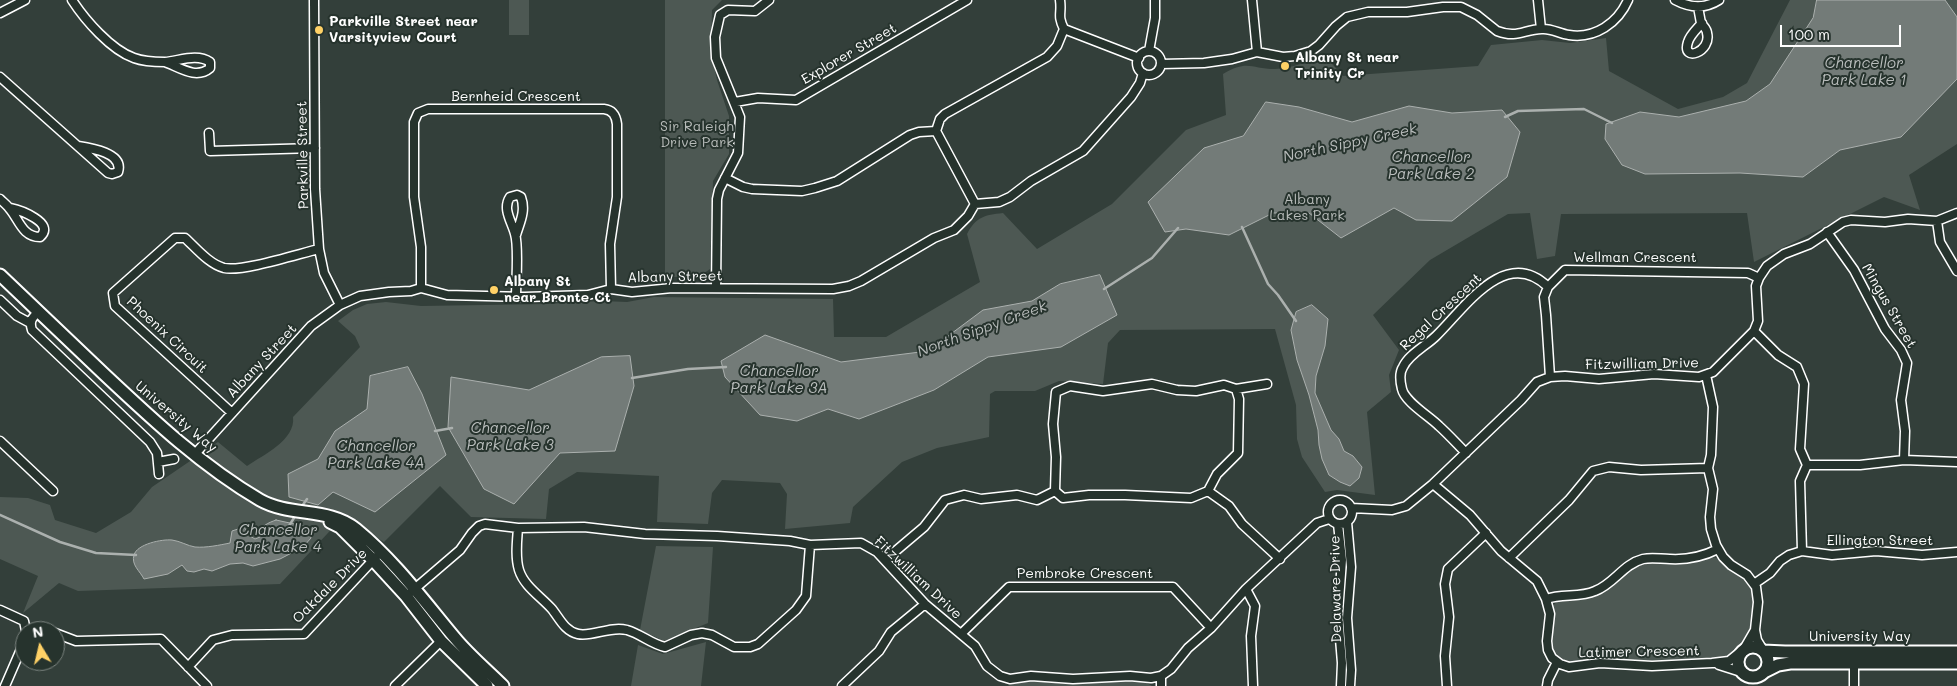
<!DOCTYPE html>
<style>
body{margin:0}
#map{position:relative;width:1957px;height:686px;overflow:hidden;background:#333f3a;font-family:Mali,sans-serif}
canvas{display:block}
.north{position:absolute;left:15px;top:621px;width:50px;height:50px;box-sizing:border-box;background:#26332d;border:1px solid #7d8581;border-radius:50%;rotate:351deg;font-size:14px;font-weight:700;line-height:20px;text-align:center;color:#fff}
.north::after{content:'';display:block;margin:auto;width:18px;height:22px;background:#ffd166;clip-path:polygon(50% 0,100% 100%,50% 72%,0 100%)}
.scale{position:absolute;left:1780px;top:25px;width:121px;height:22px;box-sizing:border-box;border:2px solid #fff;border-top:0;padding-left:6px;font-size:15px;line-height:18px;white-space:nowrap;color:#fff;-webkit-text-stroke:4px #26332d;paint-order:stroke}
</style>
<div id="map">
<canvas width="1957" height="686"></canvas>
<div class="north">N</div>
<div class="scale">100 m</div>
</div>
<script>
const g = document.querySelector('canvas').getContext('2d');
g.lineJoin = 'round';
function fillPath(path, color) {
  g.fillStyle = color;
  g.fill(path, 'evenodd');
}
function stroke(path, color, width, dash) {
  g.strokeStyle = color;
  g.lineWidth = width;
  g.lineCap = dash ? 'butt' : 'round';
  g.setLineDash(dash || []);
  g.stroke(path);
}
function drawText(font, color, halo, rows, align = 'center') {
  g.font = font + ' Mali,sans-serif';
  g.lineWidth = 4;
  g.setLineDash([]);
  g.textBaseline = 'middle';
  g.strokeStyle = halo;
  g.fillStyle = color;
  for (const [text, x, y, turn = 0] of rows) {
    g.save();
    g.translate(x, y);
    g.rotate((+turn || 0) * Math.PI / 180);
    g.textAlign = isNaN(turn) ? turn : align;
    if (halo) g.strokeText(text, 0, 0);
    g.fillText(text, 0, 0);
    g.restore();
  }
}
const green = new Path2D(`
 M509,0H529V35H509Z
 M665,0H722L712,10L711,52L717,80L729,116V154L713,181L710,269L703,274L665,278Z
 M1790,0H1957V144L1909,175L1920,210L1884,197L1754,262L1747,213L1561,214L1555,256L1537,259L1530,213L1508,214L1430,260L1373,315L1399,350L1389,375L1391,392L1367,412L1375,495L1337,490L1325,492L1302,457L1297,439L1296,405L1275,329L1120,330L1108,343L1103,384L1059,381L1035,391H995L990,394L989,437L937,448L902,462L853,507L850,523L785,529L787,494L780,483L722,480L712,493L708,524L657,522L659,476L577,472L549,489L546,519L471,517L440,486L384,542L343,517L280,584L78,591L59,583L23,613L38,576L0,559V497L28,498L50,505L55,520L96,533L131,512L152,487L218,442L247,466C263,455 296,440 293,417L360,347L355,336L338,321L353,310L367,304L386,302L421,306L547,304L602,301L627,302L654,297L833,299L834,337H886L980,282L967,234C976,217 984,215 1003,213L1037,249L1112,204L1186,130L1226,115L1223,74C1248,59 1251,69 1275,69C1292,68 1308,62 1324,55L1343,76L1478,66L1491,45L1542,40L1570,43L1606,38L1609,71L1678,109L1723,97L1747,83Z
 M656,546L713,547L708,623L664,641L640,630Z
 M1712,557L1720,559L1747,580L1754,593L1752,627L1745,642L1729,658L1661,663L1604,660L1570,663L1563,661L1555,655L1550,643L1553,624V606L1558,600L1596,595L1607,589L1627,571L1640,564L1653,562H1690Z
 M706,642L701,686H631L638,645L663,654Z
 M1029,681C1043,681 1057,684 1071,684C1092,685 1135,674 1152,686H1008L1013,684Z`);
const water = new Path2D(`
 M1817,0H1945L1957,17V79L1901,137L1840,150L1803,177L1740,173L1645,174L1622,165L1605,139L1606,124L1640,112L1679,117L1746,101L1770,84L1813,18Z
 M1266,102L1299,107L1352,122L1409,106L1452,113L1502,110L1520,132L1507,177L1452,221L1416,220L1394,208L1341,238L1309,213H1273L1229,235L1186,229L1165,232L1148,202L1204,148L1243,136Z
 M1100,275L1117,315L1061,347L988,357L934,390L859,419L828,409L797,421L760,415L725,377L721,361L765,335L841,362L928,351L983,310L1032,301L1060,284Z
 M1312,305L1328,319L1325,346L1316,376L1315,393L1331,430L1339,439L1344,451L1353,456L1362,467L1359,478L1350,486L1340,482L1329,475L1322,459L1319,445L1318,430L1309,395L1297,360L1291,330L1296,312Z
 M630,356L634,386L615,451L560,453L514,504L484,489L448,427L451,377L529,390L601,357Z
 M408,367L422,394L446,455L375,512L333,492L318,505L289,497L288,474L318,459L335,431L367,409L370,376Z
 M276,520L308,527L311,538L303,547L280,559L253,566L243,563L230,564L212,571L204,569L194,572L187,571L182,565L168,574L144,579C140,571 131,565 134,555C137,544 162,539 172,540C180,541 188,546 195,547C206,548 220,545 230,543L232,531L244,527L250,536L255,539L260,537C259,526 268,523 276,520Z`);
const stream = new Path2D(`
 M1505,117L1518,111L1584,109L1612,123
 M1242,227L1268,284L1278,295L1296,321
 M1104,289L1152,258L1178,228
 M632,378L688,369L726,367
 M435,431L452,428
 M300,509L307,499
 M0,515L60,542L96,553L136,555
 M289,526L297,513`);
const street = new Path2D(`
 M72,0C85,20 111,50 134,58C142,61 155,62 165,62C179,61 197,53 210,62V68C196,80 179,67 165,62
 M314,0L315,189L319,249L324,273L340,305
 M1252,0L1257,52
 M1538,0L1541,29
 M1675,0C1690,8 1705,9 1719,0
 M1698,7C1699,12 1700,18 1701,23C1703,26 1707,29 1707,33C1712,52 1681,63 1688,42C1690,35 1697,29 1702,23
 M0,13L25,0
 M1064,29L1139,58
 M1149,51L1155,18V0
 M1137 63a12 12 0 1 1 24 0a12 12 0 1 1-24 0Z
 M1161,64L1204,63L1232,59L1257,52L1283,57L1295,56L1311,51L1319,45L1336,26L1347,17L1368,12H1407L1443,7H1461L1477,15L1497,31C1518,39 1524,29 1542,29C1551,28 1560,34 1569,35C1595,39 1618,23 1628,0
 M0,77L108,173L112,174L118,172C124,153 91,148 78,146
 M735,102L758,98L796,100L967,0
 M936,131L975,204
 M209,133L210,151L315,148
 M725,178L743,187L752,189L802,191L815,188L837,181L910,135L919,132L936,131L940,119L945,114L1047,57L1057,46L1064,29C1057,15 1062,14 1060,0
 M0,199C3,202 7,205 9,208C19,219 22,237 40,237C56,223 20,210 10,208
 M1937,221L1940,242L1957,271
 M1827,232L1854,270L1885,329L1901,350L1907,363L1901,400L1905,431L1904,460
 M516,235C520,222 526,211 521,197L517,195L510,197C502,209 512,222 515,234C519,247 516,282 516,297
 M421,288V247L414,197V122L418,113L428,109H604C613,110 616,116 617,124V197L610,244L611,289
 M716,288L717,199L719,190L738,153L740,117L716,58L715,37L720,15L728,10L755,11L769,0
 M0,300L17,316L30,323
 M38,312C32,318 29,321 32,330L150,442L157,453L159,474
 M1754,331L1778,355L1797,367L1804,384L1800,449L1807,465L1800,481L1802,551
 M1706,375L1713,407L1711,455L1708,468L1713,489L1710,517L1711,529L1716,545L1723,557L1731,565L1747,575L1756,587L1758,602L1755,630L1757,640L1763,650
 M1550,377L1546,315L1544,297L1548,287L1565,270L1748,273L1759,278
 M1236,389L1267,384
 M232,413L115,306L113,293L175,238H185C196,248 209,264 224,268C242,272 298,254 319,249
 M0,441L53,491
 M1466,453C1457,444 1448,434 1439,426C1429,416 1405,402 1402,389C1400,381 1399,373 1403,367C1409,354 1426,346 1436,336C1464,309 1505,245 1548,287
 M194,455L311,326L340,305L360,296L389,292L411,291L421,288L447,295L525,297L588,295L611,289L632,292L672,288L833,289L849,286L861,281L934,238L954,230L968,216L975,204L999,202L1010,197L1031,181L1083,151L1131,97L1140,83L1143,73
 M158,462L174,459
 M1807,465H1860L1904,460L1957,462
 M1433,484L1470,515L1501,551L1537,581L1546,599L1550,614L1547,641L1548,650L1552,658L1560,664L1569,667L1600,663L1652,666L1712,663L1729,661L1740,652
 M1055,491L1056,457L1053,424L1056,392L1070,386L1103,391L1152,384L1177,390L1196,391L1224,385L1236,389L1239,399L1238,453L1217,474L1208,491
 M1055,491L1063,498L1089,495H1125L1191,498L1208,491
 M1208,491L1229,506L1242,524L1280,559
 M1328 512a12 12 0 1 1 24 0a12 12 0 1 1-24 0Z
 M1351,508L1392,510L1406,506L1433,484L1521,400L1537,382L1550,377L1565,376L1599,379L1654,374L1699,377L1713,372L1754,331L1758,321L1756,286L1759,278L1767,266L1784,254L1810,244L1843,222L1851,220L1885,222L1908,219L1937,221L1957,213
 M1347,522L1351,567L1347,618L1351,670L1350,686
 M1338,524L1342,560L1338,614L1342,663L1341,686
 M518,528C517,542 515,557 519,570C524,586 540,596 551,608C559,617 564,631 578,634C593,637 609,626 627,630C641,634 651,644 665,647L691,635L702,633L712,635L734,647H750L758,644L796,610L806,596L810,545
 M1509,558L1569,500L1593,471L1609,467L1641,470L1708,468
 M885,560L924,527L945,500L964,495L981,499L1017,495L1037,500L1055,491
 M1754,584L1770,573L1780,561L1789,555L1802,551L1832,555L1876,551L1922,555L1957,552
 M1246,589L1255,606L1251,636L1253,686
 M411,592L460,550L472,533L479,526L485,524L518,528L584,527L645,534L717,536L790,541L810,545L861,543L877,552L925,604L975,646L987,666L1000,676L1010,679L1031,676L1073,679L1130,676L1151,678L1161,676L1171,669L1188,648L1211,628L1246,589L1317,523L1329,519
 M1546,599C1562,593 1580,598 1595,591C1614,584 1623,564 1643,559C1652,557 1661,559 1670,559C1688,560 1702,557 1718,549
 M0,610L24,621L26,631
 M26,630L49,631
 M55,633L76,641L161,639L207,686
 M961,634L1009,587H1173L1211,628
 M1744,649L1755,630
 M1854,663V686
 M1719,665L1741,672
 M188,667L213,640L232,635L304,634L376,557
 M1161,676V686
 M5,686L25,640
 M395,686L441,641
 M842,686L879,651L891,632L925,604
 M1447,686L1445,656L1449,617L1445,584L1448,569L1486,533
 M1547,686L1548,680L1557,662`);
const secondary = new Path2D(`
 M0,275C35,308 69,341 104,374C153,420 202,466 260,500C290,517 329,507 356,529C394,560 424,601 455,638C469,655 487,670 503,686
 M330,522L340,527L373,560L406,596L441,641L487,686
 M1738 662a15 15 0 1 1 30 0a15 15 0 1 1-30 0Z
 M1763,651L1785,652H1957
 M1766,671L1778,665L1790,663H1957`);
const markers = [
 [319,30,5,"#ffd166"],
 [1285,66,5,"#ffd166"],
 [494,290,5,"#ffd166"]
];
const poiNames = [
 ["Parkville Street near",329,22],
 ["Varsityview Court",329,38],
 ["Albany St near",1295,58],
 ["Trinity Cr",1295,74],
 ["Albany St",504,282],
 ["near Bronte Ct",504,298]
];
const streetNames = [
 ["Explorer Street",849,54,-30],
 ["Bernheid Crescent",516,97],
 ["Parkville Street",303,155,-91],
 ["Wellman Crescent",1635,258],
 ["Albany Street",675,277,-1],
 ["Mingus Street",1889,306,60],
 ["Regal Crescent",1441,312,-43],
 ["Phoenix Circuit",167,335,43],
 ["Albany Street",262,361,-47],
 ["Fitzwilliam Drive",1642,364,-1],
 ["University Way",176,417,40],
 ["Ellington Street",1880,541],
 ["Pembroke Crescent",1085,574],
 ["Fitzwilliam Drive",918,578,43],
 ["Oakdale Drive",330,586,-45],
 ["Delaware Drive",1336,589,-91],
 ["University Way",1860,637],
 ["Latimer Crescent",1639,652,-1]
];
const parkNames = [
 ["Sir Raleigh",697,127],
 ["Drive Park",697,143],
 ["Albany",1307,200],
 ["Lakes Park",1307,216]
];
const waterNames = [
 ["Chancellor",1864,63],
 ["Park Lake 1",1864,80],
 ["North Sippy Creek",1350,143,-12],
 ["Chancellor",1431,157],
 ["Park Lake 2",1431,174],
 ["North Sippy Creek",982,329,-20],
 ["Chancellor",779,371],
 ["Park Lake 3A",779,388],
 ["Chancellor",510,428],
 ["Park Lake 3",510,445],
 ["Chancellor",376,446],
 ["Park Lake 4A",376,463],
 ["Chancellor",278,530],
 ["Park Lake 4",278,547]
];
fillPath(green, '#4d5853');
fillPath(water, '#737b78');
stroke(water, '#abb0ae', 1);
stroke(stream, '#abb0ae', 2.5);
stroke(street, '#fff', 11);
stroke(secondary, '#fff', 15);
stroke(street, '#26332d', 8);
stroke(secondary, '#26332d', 11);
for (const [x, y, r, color] of markers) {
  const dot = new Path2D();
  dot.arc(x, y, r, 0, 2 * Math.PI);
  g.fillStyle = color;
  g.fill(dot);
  stroke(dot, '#26332d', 2);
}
drawText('bold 14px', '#fff', '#26332d', poiNames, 'left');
drawText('14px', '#fff', '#26332d', streetNames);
drawText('14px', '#b8bcba', '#26332d', parkNames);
drawText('italic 15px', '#b9bdbc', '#26332d', waterNames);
</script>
